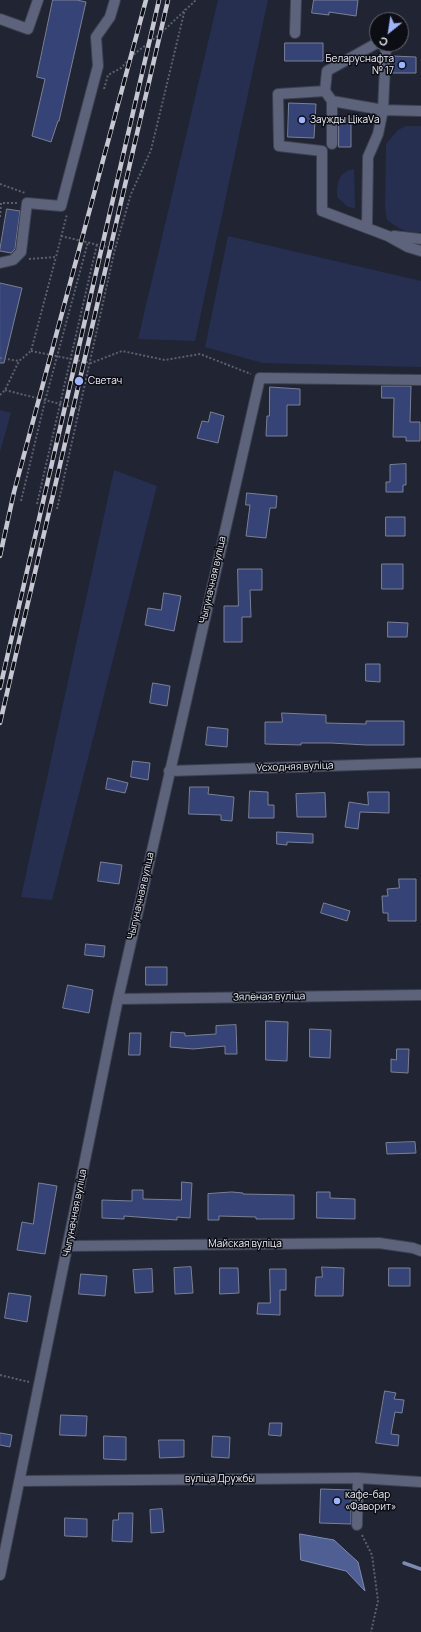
<!DOCTYPE html>
<meta charset="utf-8">
<style>
body{margin:0}
#map{position:relative;width:421px;height:1632px;overflow:hidden;background:#202433;font-family:Manrope,sans-serif}
canvas{display:block}
.north{position:absolute;left:369px;top:12px;width:40px;height:40px;box-sizing:border-box;background:#0c0e14;border:1px solid #666870;border-radius:50%;rotate:210deg;font-size:11px;font-weight:700;line-height:16px;text-align:center;color:#eceff9}
.north::after{content:'';display:block;margin:auto;width:14px;height:18px;background:#9eb4fd;clip-path:polygon(50% 0,100% 100%,50% 72%,0 100%)}
</style>
<div id="map">
<canvas width="421" height="1632"></canvas>
<div class="north">С</div>
</div>
<script>
const g = document.querySelector('canvas').getContext('2d');
g.lineJoin = 'round';
function fillPath(path, color) {
  g.fillStyle = color;
  g.fill(path, 'evenodd');
}
function stroke(path, color, width, dash) {
  g.strokeStyle = color;
  g.lineWidth = width;
  g.lineCap = dash ? 'butt' : 'round';
  g.setLineDash(dash || []);
  g.stroke(path);
}
function drawText(font, color, halo, rows, align = 'center') {
  g.font = font + ' Manrope,sans-serif';
  g.lineWidth = 3;
  g.setLineDash([]);
  g.textBaseline = 'middle';
  g.strokeStyle = halo;
  g.fillStyle = color;
  for (const [text, x, y, turn = 0] of rows) {
    g.save();
    g.translate(x, y);
    g.rotate((+turn || 0) * Math.PI / 180);
    g.textAlign = isNaN(turn) ? turn : align;
    if (halo) g.strokeText(text, 0, 0);
    g.fillText(text, 0, 0);
    g.restore();
  }
}
const green = new Path2D(`
 M218,0H268L195,341L138,339Z
 M406,126H421V232C406,234 398,228 387,220L385,208L386,144L398,130Z
 M354,169L355,208L348,207L337,197C337,183 338,172 354,169Z
 M228,236L421,281V367L263,363L205,347Z
 M0,410L11,413L0,452Z
 M114,470L157,486L52,900L21,897Z`);
const water = new Path2D(`
 M300,1534L334,1540L358,1562L365,1591L346,1571L301,1560Z`);
const stream = new Path2D(`
 M404,1563L421,1569`);
const building = new Path2D(`
 M53,0H77L86,2L59,121H58L51,142L32,136L45,79L37,77Z
 M314,0H358L356,16L329,12V15L312,13Z
 M285,43H323V61H285Z
 M392,56L416,57V73H391Z
 M289,103L316,104L314,138L288,137Z
 M339,118H351V147H339Z
 M7,209L20,211L15,249L11,253L0,251Z
 M0,283L22,288L4,363H0Z
 M382,386H411L410,422H420V441H406V437H393L394,398H382Z
 M270,387L300,389V405H287V436H266L267,416H269Z
 M211,412L224,416L218,443L197,438L202,421L208,422Z
 M406,464V485H403V492H386V482H390V465Z
 M247,493L277,496L276,508H270L266,538L246,536L250,505H246Z
 M386,517H405V536H386Z
 M382,564H403V589H382Z
 M238,569H262V590H250L251,617H242V642H224V606H238Z
 M164,593L181,596L174,631L145,625L148,608L161,610Z
 M388,622L408,623L407,637H388Z
 M366,664H380V682L366,681Z
 M153,683L170,686L167,706L150,703Z
 M282,713L326,715V723L366,724V721H404V745H366L331,743H301V745L265,744V722H282Z
 M208,727L228,729L227,747L206,745Z
 M133,761L150,763L148,780L131,777Z
 M108,778L128,783L125,793L106,789Z
 M190,787H209L208,794L234,797L232,821L221,820V815L189,814Z
 M250,791L268,792V805H274V818H249Z
 M368,792H389V813L360,812L358,829L345,827L349,802L368,805Z
 M325,793L326,817H297L296,794Z
 M277,832L313,834V843L287,842V845L277,844Z
 M101,862L122,865L119,884L98,881Z
 M399,879H416V921H388V913H383L382,896H388L387,889L399,888Z
 M324,903L350,911L347,921L321,913Z
 M86,944L105,946L104,957L85,955Z
 M146,967H167V985H146Z
 M68,985L93,990L89,1013L63,1008Z
 M266,1021L288,1022L287,1061L266,1060Z
 M236,1025L237,1054H225V1046L193,1049L170,1047L171,1032L185,1033V1036L216,1034V1026Z
 M310,1029L331,1030L330,1058L310,1057Z
 M130,1033H141L140,1055H129Z
 M397,1049H409L408,1073L391,1072V1059L396,1060Z
 M415,1142L416,1153L387,1154L386,1143Z
 M182,1182L192,1183L190,1218L177,1217V1220L124,1216V1219L102,1218V1200L132,1201V1190H143V1199L181,1200Z
 M39,1183L57,1186L45,1254L17,1250L22,1222L33,1224Z
 M232,1192L243,1193V1194L294,1195V1219H256V1217L219,1216V1220H208V1194Z
 M317,1192H330V1198L355,1199V1219L317,1218Z
 M191,1267L193,1293L175,1294L174,1268Z
 M322,1267L344,1268L343,1296H315L316,1277H322Z
 M220,1268H238L239,1293L220,1294Z
 M389,1268H410V1286H389Z
 M152,1269L153,1292L135,1293L133,1270Z
 M270,1269H286V1290H280V1315L257,1314L258,1303H270Z
 M81,1274L107,1276L105,1296L79,1294Z
 M9,1293L31,1296L27,1322L5,1318Z
 M385,1391L396,1393L394,1399L404,1400L402,1413L395,1412L391,1434L399,1435L398,1446L376,1443Z
 M61,1415L87,1416L86,1436L60,1435Z
 M270,1423H282L281,1436L269,1435Z
 M0,1433L12,1435L10,1447L0,1445Z
 M104,1436L126,1437V1460L104,1459Z
 M213,1436L230,1437L229,1458L212,1457Z
 M159,1440H184V1457L160,1458Z
 M321,1489L351,1490V1524L320,1523Z
 M162,1509L164,1532L151,1533L150,1510Z
 M119,1513H133L132,1542L112,1541L113,1520H118Z
 M65,1518L87,1519V1537L65,1536Z`);
const path = new Path2D(`
 M104,89L108,75L121,68L133,55L159,35L196,0
 M0,184L25,193
 M0,217L1,203H18
 M61,236L115,249
 M29,259L56,257L67,214
 M31,351L91,363L122,351L165,360L200,354L251,374
 M0,358L19,361L31,351L56,257
 M5,390L80,409
 M0,395L5,390L19,361
 M21,501L45,401L88,242
 M37,504L97,244
 M57,509L115,249L131,194L151,150L185,9
 M0,1375L29,1382
 M362,1535L372,1555L378,1601L371,1632`);
const minor = new Path2D(`
 M0,19L28,29L38,0
 M295,33L296,0
 M377,43L327,71L325,91L332,101L383,110L386,44
 M325,91L278,94L279,146L322,151V211L388,236L408,247L421,251
 M332,144V101
 M367,228L368,157L378,134L383,110L421,111
 M394,236L421,239
 M0,263L13,260L21,252L27,203L61,206L98,66L96,37L110,17L115,0
 M169,771L421,763
 M118,999L421,995
 M68,1246L379,1243L413,1248L421,1251
 M20,1481L358,1478L421,1482
 M357,1525L358,1478
 M0,1575L118,999L260,378L421,380`);
const rail = new Path2D(`
 M0,556L14,492L146,0
 M0,688L159,0
 M0,723L168,0`);
const markers = [
 [402,65,4,"#9eb4fd"],
 [302,120,4,"#9eb4fd"],
 [79,381,5,"#9eb4fd"],
 [337,1501,4,"#9eb4fd"]
];
const poiNames = [
 ["Беларуснафта",394,59,"right"],
 ["№ 17",394,71,"right"],
 ["Заужды ЦікаVа",310,120],
 ["Светач",88,381],
 ["кафе-бар",345,1495],
 ["«Фаворит»",345,1507]
];
const streetNames = [
 ["Чыгуначная вуліца",213,580,-77],
 ["Усходняя вуліца",295,767,-2],
 ["Чыгуначная вуліца",141,896,-77],
 ["Зялёная вуліца",269,997,-1],
 ["Чыгуначная вуліца",75,1213,-79],
 ["Майская вуліца",245,1244],
 ["вуліца Дружбы",220,1479]
];
fillPath(green, '#262f50');
fillPath(water, '#4f5e93');
stroke(water, '#7e8ab2', 1);
stroke(stream, '#7e8ab2', 3.5);
fillPath(building, '#364376');
stroke(building, '#7b8193', 1);
stroke(minor, '#3d404f', 12);
stroke(path, '#5d616e', 2, [2, 2]);
stroke(minor, '#5c637b', 10);
stroke(rail, '#c5c8d3', 4.5);
stroke(rail, '#0c0e14', 3, [9]);
for (const [x, y, r, color] of markers) {
  const dot = new Path2D();
  dot.arc(x, y, r, 0, 2 * Math.PI);
  g.fillStyle = color;
  g.fill(dot);
  stroke(dot, '#0c0e14', 1.5);
}
drawText('10px', '#eceff9', '#0c0e14', poiNames, 'left');
drawText('10px', '#eceff9', '#0c0e14', streetNames);
</script>
